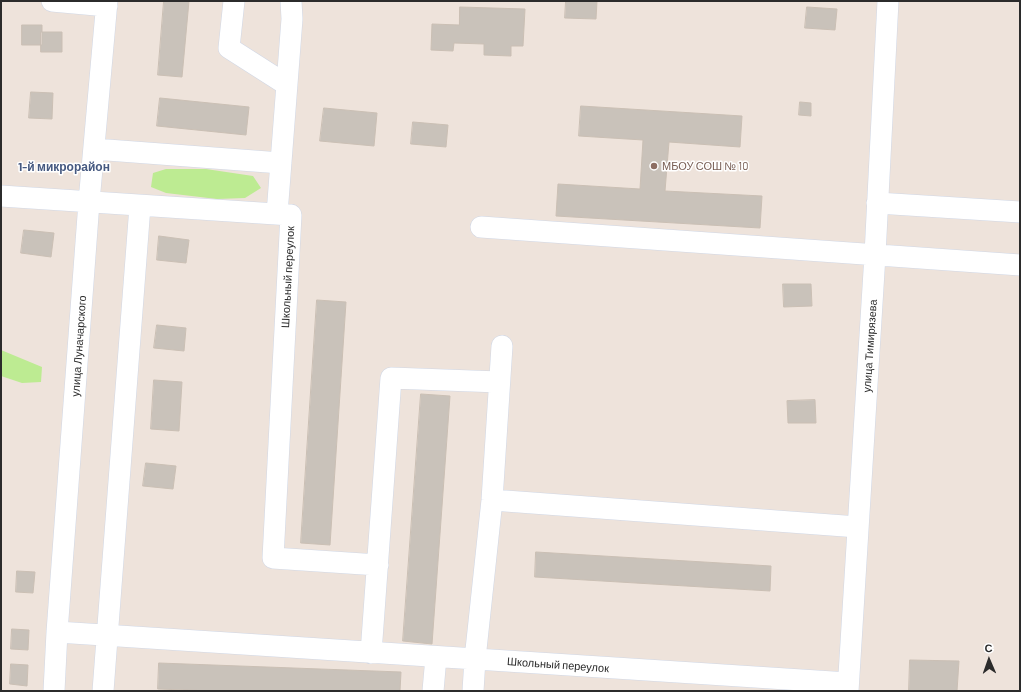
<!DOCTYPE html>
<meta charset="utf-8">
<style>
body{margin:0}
#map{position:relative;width:1021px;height:692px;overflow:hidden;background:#eee3db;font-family:Barlow,sans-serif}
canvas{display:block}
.frame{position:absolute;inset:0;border:2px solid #2b2b2b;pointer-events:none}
.north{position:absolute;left:969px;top:640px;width:40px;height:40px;-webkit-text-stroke:3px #fff;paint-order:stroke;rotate:358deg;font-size:11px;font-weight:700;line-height:16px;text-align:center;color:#2b2b2b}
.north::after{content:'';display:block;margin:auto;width:14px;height:18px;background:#2b2b2b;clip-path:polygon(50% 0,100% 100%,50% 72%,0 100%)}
</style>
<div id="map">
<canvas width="1021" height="692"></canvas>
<div class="frame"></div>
<div class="north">С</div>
</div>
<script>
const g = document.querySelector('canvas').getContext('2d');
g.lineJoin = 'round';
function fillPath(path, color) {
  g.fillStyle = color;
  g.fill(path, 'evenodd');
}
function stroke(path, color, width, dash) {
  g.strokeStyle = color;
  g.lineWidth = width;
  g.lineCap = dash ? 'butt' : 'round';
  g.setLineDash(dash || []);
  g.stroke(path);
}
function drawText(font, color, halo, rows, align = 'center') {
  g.font = font + ' Barlow,sans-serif';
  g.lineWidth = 3;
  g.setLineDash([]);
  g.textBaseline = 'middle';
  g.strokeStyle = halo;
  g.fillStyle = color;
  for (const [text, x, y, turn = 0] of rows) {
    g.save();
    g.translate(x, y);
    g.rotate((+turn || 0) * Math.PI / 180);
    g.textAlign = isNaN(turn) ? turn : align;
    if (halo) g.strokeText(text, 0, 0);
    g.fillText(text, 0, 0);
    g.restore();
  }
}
const green = new Path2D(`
 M166,169H206L253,176L261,188L245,198L217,199L166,193L151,187L153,173Z
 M1,350L42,367L41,382L22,383L1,376Z`);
const building = new Path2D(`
 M164,1H189L182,77L158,75Z
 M566,1H597L596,19L565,18Z
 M460,7L525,9L523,46H511V56L484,55V44L454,43L453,51L431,50L432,24L459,25Z
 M807,7L837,9L835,30L805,28Z
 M22,25H42V45H22Z
 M41,32H62V52H41Z
 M31,92L53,93L52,119L29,118Z
 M160,98L249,107L246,135L157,126Z
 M800,102L811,103V116L799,115Z
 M581,106L742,116L740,147L669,142L665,191L762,196L760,228L556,216L558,184L640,189L643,140L579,136Z
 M324,108L377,113L374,146L320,141Z
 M413,122L448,125L446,147L411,144Z
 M24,230L54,233L51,257L21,253Z
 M159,236L189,240L186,263L157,260Z
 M783,284H811L812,306L784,307Z
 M317,300L346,302L330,545L301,543Z
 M157,325L186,328L184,351L154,348Z
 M154,380L182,382L179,431L151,429Z
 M421,394L450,396L432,644L403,641Z
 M815,400L816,423H788L787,401Z
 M146,463L176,466L173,489L143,486Z
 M536,552L771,566L770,591L535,577Z
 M17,571L35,572L33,593L16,592Z
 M12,629L29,630L28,650L11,649Z
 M910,660L959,661L957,691H909Z
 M159,663L401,672L400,691H210L158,689Z
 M11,664L28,665L27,686L10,684Z`);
const minor = new Path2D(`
 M52,1L107,6
 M234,1L229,48L287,85
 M94,149L281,163
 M1,196L291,215L273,558L378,565
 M877,203L1020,212
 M277,214L292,19L291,1
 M481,227L1020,265
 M492,500L858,527
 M57,632L848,683
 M371,653L391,378L499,382
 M54,691L57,632L89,202L107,1
 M103,691L140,206
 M433,691L436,657
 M473,691L475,659L492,500L502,346
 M848,691L875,255L888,1`);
const markers = [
 [654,166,4,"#8d6e63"]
];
const educationNames = [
 ["МБОУ СОШ № 10",662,166]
];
const streetNames = [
 ["Школьный переулок",288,277,-87],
 ["улица Луначарского",79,346,-86],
 ["улица Тимирязева",870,346,-86],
 ["Школьный переулок",558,665,4]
];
const neighbourhoodNames = [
 ["1-й микрорайон",64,167]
];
fillPath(green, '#bdeb92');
fillPath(building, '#c9c2ba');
stroke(building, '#cabfb4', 1);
stroke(minor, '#d0d7e5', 22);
stroke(minor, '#fff', 21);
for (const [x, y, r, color] of markers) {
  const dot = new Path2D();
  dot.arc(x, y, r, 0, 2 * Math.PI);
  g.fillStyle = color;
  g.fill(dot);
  stroke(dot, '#fff', 1.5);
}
drawText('11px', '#785e54', '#fff', educationNames, 'left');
drawText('11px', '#2b2b2b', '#fff', streetNames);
drawText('bold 12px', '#465980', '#fff', neighbourhoodNames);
</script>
